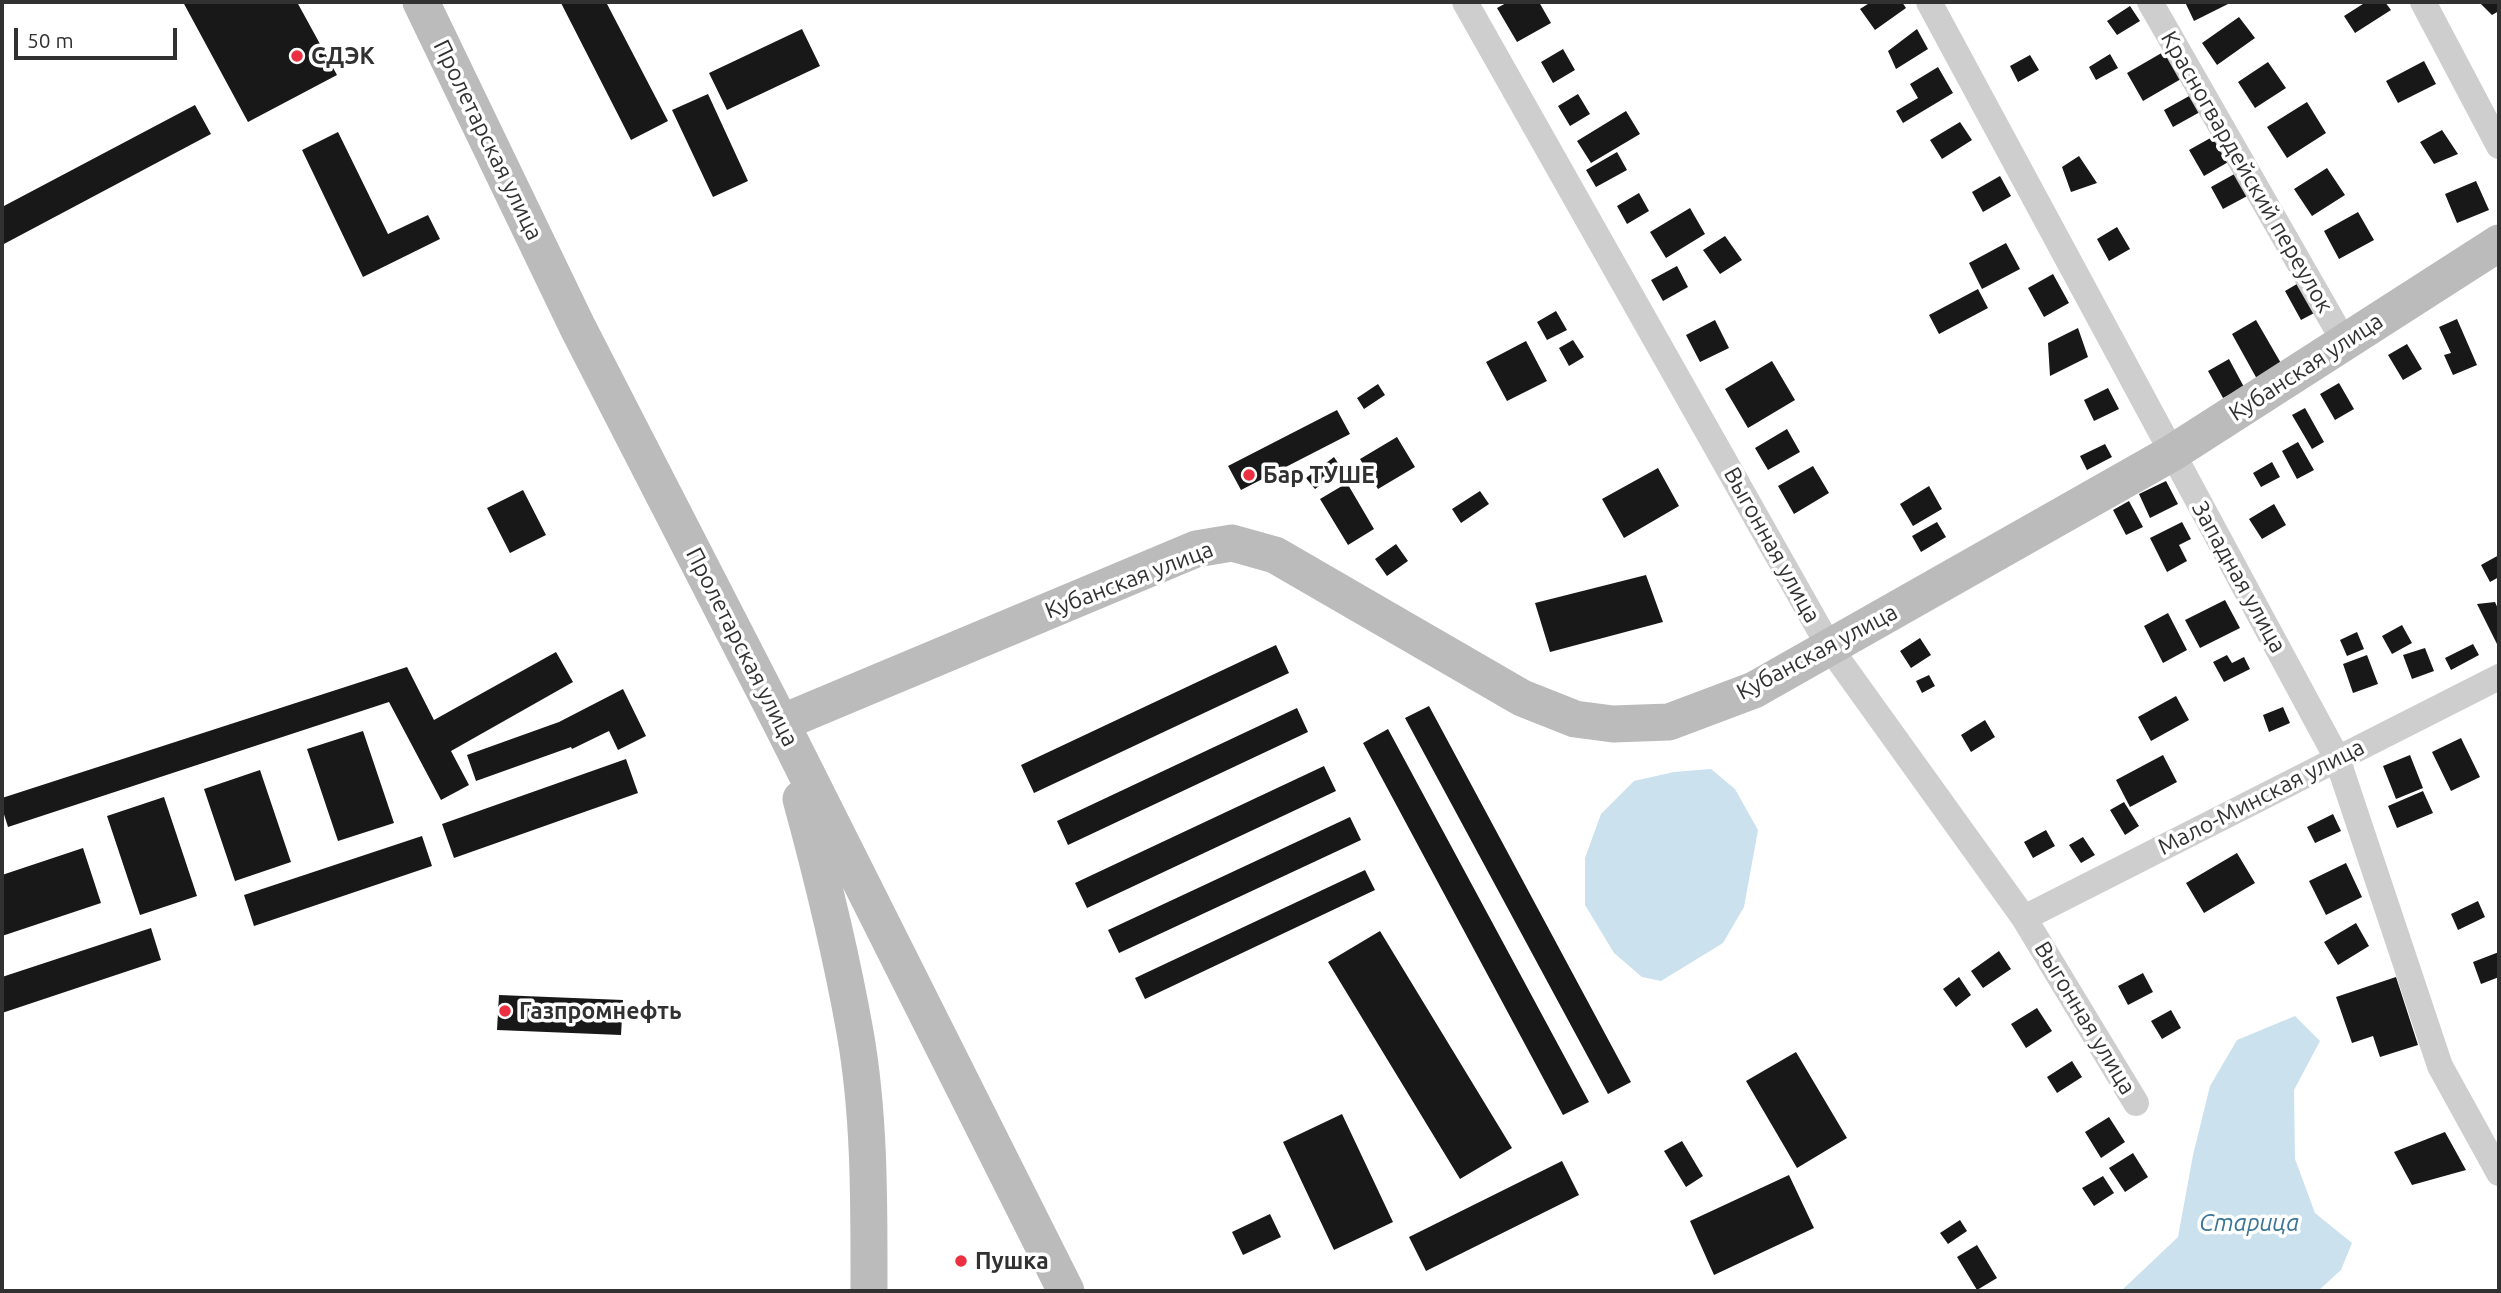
<!DOCTYPE html>
<meta charset="utf-8">
<style>
body{margin:0}
#map{position:relative;width:2501px;height:1293px;overflow:hidden;background:#fff;font-family:Ubuntu,sans-serif}
canvas{display:block}
.frame{position:absolute;inset:0;border:4px solid #313131;pointer-events:none}
.scale{position:absolute;left:14px;top:28px;width:163px;height:32px;box-sizing:border-box;border:4px solid #313131;border-top:0;padding-left:9px;font-size:21px;line-height:24px;white-space:nowrap;color:#313131;-webkit-text-stroke:5px #fff;paint-order:stroke}
</style>
<div id="map">
<canvas width="2501" height="1293"></canvas>
<div class="frame"></div>
<div class="scale">50 m</div>
</div>
<script>
const g = document.querySelector('canvas').getContext('2d');
g.lineJoin = 'round';
function fillPath(path, color) {
  g.fillStyle = color;
  g.fill(path, 'evenodd');
}
function stroke(path, color, width, dash) {
  g.strokeStyle = color;
  g.lineWidth = width;
  g.lineCap = dash ? 'butt' : 'round';
  g.setLineDash(dash || []);
  g.stroke(path);
}
function drawText(font, color, halo, rows, align = 'center') {
  g.font = font + ' Ubuntu,sans-serif';
  g.lineWidth = 7;
  g.setLineDash([]);
  g.textBaseline = 'middle';
  g.strokeStyle = halo;
  g.fillStyle = color;
  for (const [text, x, y, turn = 0] of rows) {
    g.save();
    g.translate(x, y);
    g.rotate((+turn || 0) * Math.PI / 180);
    g.textAlign = isNaN(turn) ? turn : align;
    if (halo) g.strokeText(text, 0, 0);
    g.fillText(text, 0, 0);
    g.restore();
  }
}
const water = new Path2D(`
 M1711,769L1735,789L1758,830L1744,907L1723,943L1661,981L1642,977L1614,953L1585,905V858L1601,814L1634,781L1674,772Z
 M2295,1016L2320,1041L2294,1090L2295,1159L2315,1213L2352,1243L2341,1270L2318,1291H2121L2178,1237L2193,1155L2210,1086L2237,1040Z`);
const building = new Path2D(`
 M183,2H297L337,75L248,122Z
 M563,2H606L668,121L631,140L561,3Z
 M1508,2H1539L1551,23L1517,42L1497,8Z
 M1871,2H1902L1906,8L1875,30L1860,9Z
 M2185,2H2226L2228,4L2194,21Z
 M2366,2H2385L2391,10L2355,33L2344,16Z
 M2479,2H2499V11L2492,15Z
 M2130,6L2140,21L2117,35L2107,21Z
 M2239,17L2255,38L2217,65L2202,43Z
 M802,29L820,66L727,110L709,73Z
 M1917,29L1928,49L1896,69L1888,51Z
 M1563,49L1575,70L1553,83L1541,62Z
 M2165,51L2181,79L2143,101L2127,73Z
 M2110,54L2118,68L2096,80L2089,67Z
 M2030,55L2039,70L2018,82L2010,66Z
 M2424,61L2436,84L2398,103L2386,81Z
 M2268,62L2286,88L2255,108L2238,82Z
 M1938,67L1953,93L1903,123L1896,111L1918,98L1910,84Z
 M708,94L748,181L713,197L672,110Z
 M1578,94L1590,114L1570,126L1558,106Z
 M2191,95L2200,112L2173,127L2164,110Z
 M2307,102L2326,133L2287,158L2267,127Z
 M195,105L211,134L2,245V207Z
 M1626,111L1640,134L1591,163L1577,141Z
 M1960,122L1972,140L1942,159L1930,140Z
 M2442,130L2458,154L2434,164L2420,142Z
 M2223,131L2237,157L2204,176L2189,150Z
 M338,132L388,234L428,215L440,239L363,277L302,150Z
 M1617,152L1627,170L1596,187L1586,170Z
 M2079,156L2097,183L2071,192L2062,167Z
 M2327,168L2345,195L2312,216L2294,189Z
 M2238,172L2251,194L2223,209L2211,187Z
 M2000,176L2011,196L1983,212L1972,192Z
 M2476,181L2489,210L2457,223L2445,194Z
 M1639,193L1649,211L1627,224L1617,206Z
 M1690,208L1705,234L1666,258L1650,232Z
 M2358,212L2374,240L2339,259L2324,231Z
 M2117,227L2130,249L2109,261L2097,239Z
 M1725,236L1742,260L1720,274L1703,250Z
 M2006,243L2020,269L1982,289L1969,263Z
 M1677,266L1688,287L1663,301L1651,280Z
 M2053,274L2069,303L2044,317L2028,288Z
 M2302,281L2318,311L2301,320L2285,291Z
 M1978,289L1988,308L1939,334L1929,315Z
 M1556,311L1567,330L1547,340L1537,322Z
 M2457,319L2477,365L2453,375L2444,355L2451,353L2439,327Z
 M1715,320L1729,348L1700,362L1686,335Z
 M2256,320L2282,365L2257,379L2232,334Z
 M2078,328L2088,357L2050,376L2048,343Z
 M1573,340L1584,357L1569,366L1559,348Z
 M1526,341L1547,381L1507,401L1486,362Z
 M2407,344L2422,369L2403,380L2388,355Z
 M2229,359L2244,387L2223,398L2208,371Z
 M1772,361L1795,400L1748,428L1725,389Z
 M2339,383L2354,409L2335,420L2320,394Z
 M1378,384L1385,395L1364,409L1357,398Z
 M2108,388L2119,409L2094,421L2084,400Z
 M2305,408L2324,442L2312,449L2292,415Z
 M1337,410L1350,434L1241,490L1228,466Z
 M1787,429L1800,452L1768,470L1755,448Z
 M1397,437L1415,467L1378,489L1360,459Z
 M2298,442L2314,470L2297,479L2282,451Z
 M2105,444L2112,457L2087,470L2080,456Z
 M1334,457L1342,469L1315,489L1306,478Z
 M2272,462L2280,477L2261,487L2253,473Z
 M1813,466L1829,493L1794,514L1778,486Z
 M1658,468L1679,506L1624,538L1602,499Z
 M2166,481L2178,504L2150,518L2139,494Z
 M1347,483L1374,529L1348,545L1320,499Z
 M1929,486L1942,509L1913,526L1900,504Z
 M523,490L546,535L510,553L487,508Z
 M1480,491L1489,504L1461,523L1452,509Z
 M2129,501L2143,527L2126,535L2113,510Z
 M2274,504L2286,525L2262,539L2249,519Z
 M1937,522L1946,537L1921,552L1912,536Z
 M2182,522L2191,539L2179,545L2187,561L2167,572L2150,538Z
 M1396,544L1408,561L1387,576L1375,559Z
 M2499,555V577L2490,582L2481,565Z
 M1646,575L1663,622L1550,652L1535,603Z
 M2225,600L2240,628L2200,648L2185,620Z
 M2495,602L2499,611V648L2477,604Z
 M2168,613L2187,650L2163,663L2144,626Z
 M2402,625L2412,643L2392,654L2382,636Z
 M2357,632L2364,649L2347,656L2340,640Z
 M1920,638L1931,655L1911,668L1900,651Z
 M2473,644L2479,655L2451,670L2445,658Z
 M1276,645L1289,673L1034,793L1021,765Z
 M2425,648L2434,671L2412,679L2403,655Z
 M556,652L573,682L451,751L469,785L441,800L389,702L8,827L2,808V798L407,667L434,720Z
 M2227,655L2232,663L2244,657L2250,669L2224,682L2213,662Z
 M2367,655L2378,684L2353,693L2343,664Z
 M1929,675L1935,686L1922,693L1916,681Z
 M623,689L646,736L618,750L609,731L572,749L571,747L476,781L467,755L559,722Z
 M2176,696L2189,720L2151,741L2138,717Z
 M1429,706L1631,1082L1608,1094L1405,718Z
 M2283,707L2290,723L2269,732L2263,715Z
 M1297,708L1308,732L1068,845L1057,821Z
 M1985,720L1995,737L1971,752L1961,735Z
 M1388,729L1589,1102L1563,1115L1363,743Z
 M363,731L394,823L338,841L307,749Z
 M2461,738L2480,777L2451,791L2432,752Z
 M2163,755L2177,782L2130,807L2116,780Z
 M2410,755L2423,788L2396,799L2383,766Z
 M626,759L638,793L454,858L442,824Z
 M1324,766L1336,791L1087,908L1075,883Z
 M260,770L291,862L235,881L204,789Z
 M2423,791L2433,813L2397,828L2388,806Z
 M164,797L197,896L140,915L107,816Z
 M2124,802L2139,826L2125,835L2110,810Z
 M2333,814L2341,831L2315,843L2307,827Z
 M1350,817L1361,840L1119,953L1108,930Z
 M2046,830L2055,846L2033,858L2024,842Z
 M422,836L432,866L254,926L244,895Z
 M2083,837L2095,855L2081,863L2069,845Z
 M83,848L101,903L2,936V875Z
 M2237,853L2255,883L2204,913L2186,883Z
 M2346,863L2362,897L2326,915L2309,881Z
 M1365,870L1375,890L1145,999L1135,978Z
 M2478,901L2485,917L2458,930L2451,914Z
 M2356,923L2369,946L2338,965L2324,942Z
 M151,928L161,960L2,1013V977Z
 M1380,931L1512,1148L1460,1179L1328,962Z
 M1999,951L2011,969L1983,988L1971,971Z
 M2499,952V977L2481,984L2473,962Z
 M2143,973L2153,992L2128,1005L2118,986Z
 M1959,977L1971,995L1956,1007L1943,989Z
 M2396,977L2418,1045L2380,1057L2373,1036L2352,1043L2336,997Z
 M499,995L623,1000L621,1035L497,1030Z
 M2037,1008L2052,1031L2026,1048L2011,1024Z
 M2171,1010L2181,1028L2162,1039L2151,1021Z
 M1796,1052L1847,1138L1797,1168L1746,1081Z
 M2072,1061L2082,1077L2057,1093L2047,1077Z
 M1342,1114L1393,1222L1334,1250L1283,1142Z
 M2109,1117L2125,1142L2101,1158L2085,1132Z
 M2445,1132L2466,1170L2412,1185L2394,1152Z
 M1682,1141L1703,1176L1686,1187L1664,1151Z
 M2133,1153L2148,1177L2125,1192L2109,1168Z
 M1562,1161L1579,1195L1426,1271L1409,1237Z
 M1789,1175L1814,1228L1714,1275L1690,1221Z
 M2103,1176L2114,1193L2094,1206L2082,1188Z
 M1270,1214L1281,1237L1243,1255L1232,1232Z
 M1960,1220L1967,1231L1948,1244L1940,1233Z
 M1977,1245L1997,1278L1977,1290L1957,1257Z`);
const street = new Path2D(`
 M1465,2L1830,648L2024,918L2136,1103
 M1929,2L2337,758L2440,1066L2499,1173
 M2150,2L2345,343
 M2423,2L2499,146
 M2024,918L2499,677`);
const secondary = new Path2D(`
 M421,2L578,328L781,723L1066,1291
 M781,723L1196,549L1232,543L1275,555L1522,698L1575,719L1613,724L1669,722L1754,690L2172,453L2499,243
 M801,799C822,876 841,953 855,1032C870,1117 869,1205 869,1291`);
const markers = [
 [297,56,7,"#eb3042"],
 [1249,475,7,"#eb3042"],
 [505,1011,7,"#eb3042"],
 [961,1261,7,"#eb3042"]
];
const poiNames = [
 ["СДЭК",311,56],
 ["Бар ТУШЕ",1263,475],
 ["Газпромнефть",519,1011],
 ["Пушка",975,1261]
];
const streetNames = [
 ["Пролетарская улица",488,140,64],
 ["Красногвардейский переулок",2247,172,60],
 ["Кубанская улица",2306,367,-33],
 ["Выгонная улица",1772,545,61],
 ["Западная улица",2239,577,61],
 ["Кубанская улица",1129,580,-21],
 ["Пролетарская улица",742,647,63],
 ["Кубанская улица",1817,652,-28],
 ["Мало-Минская улица",2261,797,-27],
 ["Выгонная улица",2085,1018,59]
];
const waterNames = [
 ["Старица",2249,1223]
];
fillPath(water, '#cbe1ee');
fillPath(building, '#181818');
stroke(street, '#cecece', 26);
stroke(secondary, '#bbb', 37);
for (const [x, y, r, color] of markers) {
  const dot = new Path2D();
  dot.arc(x, y, r, 0, 2 * Math.PI);
  g.fillStyle = color;
  g.fill(dot);
  stroke(dot, '#fff', 2.5);
}
drawText('bold 23px', '#313131', '#fff', poiNames, 'left');
drawText('23px', '#313131', '#fff', streetNames);
drawText('italic 24px', '#3b7597', '#fff', waterNames);
</script>
